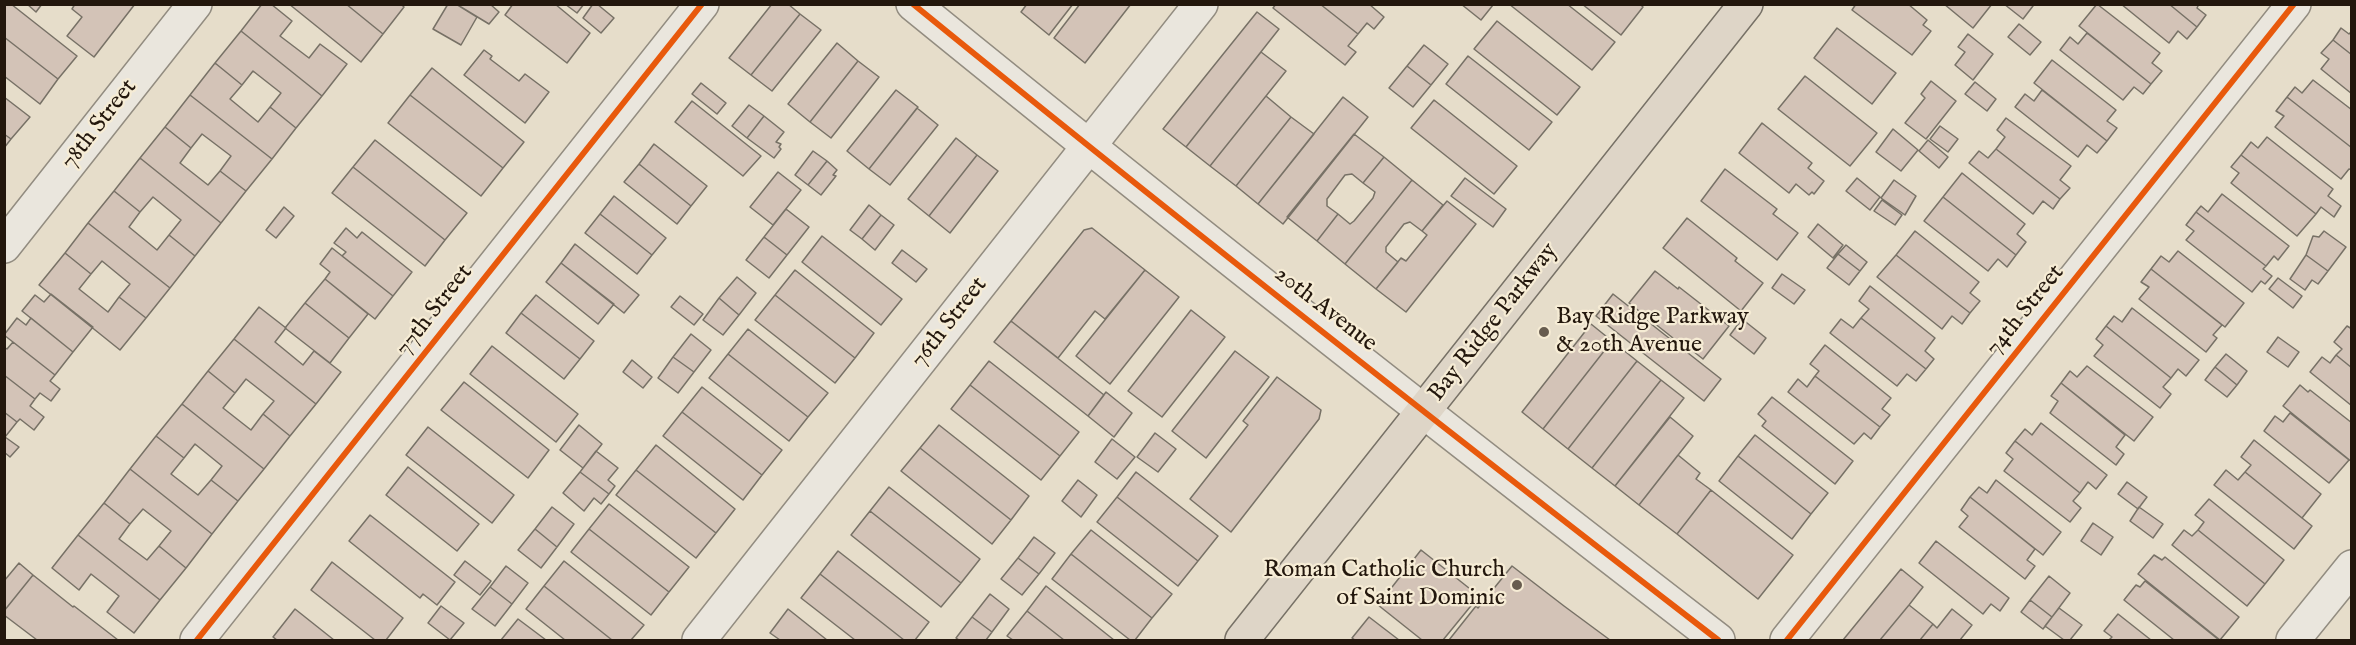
<!DOCTYPE html>
<style>
body{margin:0}
#map{position:relative;width:2356px;height:645px;overflow:hidden;background:#e6ddca;font-family:"IM FELL English",serif}
canvas{display:block}
.frame{position:absolute;inset:0;border:6px solid #23170d;pointer-events:none}
</style>
<div id="map">
<canvas width="2356" height="645"></canvas>
<div class="frame"></div>
</div>
<script>
const g = document.querySelector('canvas').getContext('2d');
g.lineJoin = 'round';
function fillPath(path, color) {
  g.fillStyle = color;
  g.fill(path, 'evenodd');
}
function stroke(path, color, width, dash) {
  g.strokeStyle = color;
  g.lineWidth = width;
  g.lineCap = dash ? 'butt' : 'round';
  g.setLineDash(dash || []);
  g.stroke(path);
}
function drawText(font, color, halo, rows, align = 'center') {
  g.font = font + ' "IM FELL English",serif';
  g.lineWidth = 4.5;
  g.setLineDash([]);
  g.textBaseline = 'middle';
  g.strokeStyle = halo;
  g.fillStyle = color;
  for (const [text, x, y, turn = 0] of rows) {
    g.save();
    g.translate(x, y);
    g.rotate((+turn || 0) * Math.PI / 180);
    g.textAlign = isNaN(turn) ? turn : align;
    if (halo) g.strokeText(text, 0, 0);
    g.fillText(text, 0, 0);
    g.restore();
  }
}
const building = new Path2D(`
 M4,4H11L77,56L58,79L4,37Z
 M27,4H42L36,12Z
 M75,4H135L94,57L67,36L82,17L72,9Z
 M262,4H271L292,21L280,36L309,58L320,44L347,64L322,96L241,31Z
 M289,4H346L383,34L361,62Z
 M346,4H401L404,7L383,34Z
 M448,4H456L477,17L461,45L433,29Z
 M456,4H490L499,12L489,24Z
 M513,4H555L590,33L567,63L505,15Z
 M565,4H584L577,13Z
 M593,4H597L614,18L601,33L583,18Z
 M772,4H788L800,14L751,75L729,58Z
 M1027,4H1073L1049,35L1021,12Z
 M1080,4H1131L1085,63L1054,38Z
 M1276,4H1320L1358,34L1348,46L1356,52L1345,65L1273,8Z
 M1320,4H1369L1384,17L1374,29L1367,23L1358,34Z
 M1461,4H1493V5L1481,20Z
 M1509,4H1567L1615,42L1592,70Z
 M1582,4H1640L1643,7L1621,35Z
 M1856,4H1908L1927,20L1923,25L1931,31L1912,55L1852,10Z
 M1944,4H1992L1973,28Z
 M2004,4H2032L2033,6L2023,19Z
 M2097,4L2160,53L2152,63L2162,71L2151,84L2079,26Z
 M2121,4H2169L2197,27L2187,39L2178,31L2169,43Z
 M2169,4H2199L2197,8L2206,15L2197,27Z
 M1257,12L1279,29L1186,147L1163,129Z
 M800,14L821,30L772,91L751,75Z
 M1497,21L1580,87L1557,115L1474,49Z
 M2019,24L2041,42L2030,55L2008,37Z
 M1837,28L1896,73L1872,104L1814,58Z
 M2341,28L2349,34L2352,31V55L2333,40Z
 M241,31L322,96L296,128L270,107L281,93L253,71L242,85L215,63Z
 M2087,33L2151,84L2143,94L2134,87L2123,100L2060,50L2070,37L2078,44Z
 M1968,34L1993,54L1973,80L1955,65L1965,52L1958,47Z
 M4,37L58,79L40,104L4,76Z
 M2333,40L2352,55V94L2321,69L2329,59L2321,53Z
 M837,43L858,61L810,122L788,104Z
 M1424,45L1448,64L1431,85L1407,66Z
 M484,50L492,56L490,59L519,81L525,74L549,92L525,123L464,75Z
 M1261,52L1286,71L1210,166L1186,147Z
 M1468,56L1552,122L1529,150L1446,84Z
 M2052,60L2116,110L2107,121L2117,128L2107,141L2034,83Z
 M858,61L879,77L831,138L810,122Z
 M215,63L242,85L230,99L258,122L270,107L296,128L272,159L190,95Z
 M1407,66L1431,85L1413,107L1389,88Z
 M432,68L524,142L503,168L410,95Z
 M1805,76L1877,133L1850,166L1778,109Z
 M2313,80L2352,110V148L2287,97L2295,87L2302,93Z
 M1931,81L1956,101L1926,139L1905,123L1925,98L1921,94Z
 M1975,82L1996,99L1987,111L1965,94Z
 M701,83L726,103L717,114L692,94Z
 M896,90L918,107L869,169L847,151Z
 M2042,90L2107,141L2097,153L2087,145L2078,157L2015,107L2025,94L2034,101Z
 M190,95L272,159L246,191L220,171L231,156L202,134L191,148L165,127Z
 M410,95L503,168L481,196L388,123Z
 M1266,96L1291,117L1236,186L1210,166Z
 M4,97L30,117L11,139L4,134Z
 M1343,97L1368,117L1283,224L1258,204Z
 M2287,97L2352,148V170L2349,169L2341,179L2275,127L2284,116L2276,111Z
 M1434,100L1517,166L1494,194L1411,128Z
 M692,101L761,156L743,176L675,122Z
 M749,105L764,116L747,138L732,126Z
 M917,108L938,125L890,185L869,169Z
 M764,116L784,132L776,142L781,144L779,147L781,149L774,158L747,138Z
 M1291,117L1314,134L1258,204L1236,186Z
 M2006,118L2071,166L2060,180L2070,188L2060,199L1996,149L2005,137L1997,130Z
 M1762,123L1812,163L1808,168L1824,181L1814,194L1812,192L1809,195L1796,184L1789,193L1739,153Z
 M1940,126L1958,139L1948,152L1930,139Z
 M165,127L191,148L180,163L208,185L220,171L246,191L221,223L140,158Z
 M1893,129L1918,150L1901,171L1876,152Z
 M4,134L11,139L4,148Z
 M1354,134L1384,157L1363,183L1352,174L1345,175L1327,199V206L1338,214L1317,241L1287,217Z
 M2267,137L2333,189L2328,196L2341,206L2334,217L2321,207L2316,214L2241,155L2251,142L2258,148Z
 M956,138L977,155L929,216L908,199Z
 M375,140L467,213L445,240L353,167Z
 M1928,140L1948,157L1939,168L1919,151Z
 M654,144L707,186L691,206L639,164Z
 M1996,149L2060,199L2053,209L2043,201L2033,214L1969,163L1979,151L1988,158Z
 M813,151L827,161L808,185L795,175Z
 M977,155L998,171L950,233L929,216Z
 M2241,155L2316,214L2297,236L2231,183L2239,173L2231,167Z
 M1384,157L1412,180L1345,264L1317,241L1338,214L1350,224L1354,221L1373,198L1375,192L1363,183Z
 M140,158L221,223L195,256L169,235L181,220L153,197L140,212L114,191Z
 M827,161L837,170L833,175L836,176L821,195L808,185Z
 M639,164L691,206L677,224L624,182Z
 M353,167L445,240L425,266L332,193Z
 M1725,169L1777,209L1773,214L1798,233L1777,260L1701,201Z
 M778,172L801,190L773,225L750,207Z
 M1962,173L2025,224L2017,234L2026,242L2016,255L1943,197Z
 M1465,178L1506,209L1493,227L1451,196Z
 M1857,178L1880,197L1870,210L1846,191Z
 M1412,180L1443,205L1422,231L1410,222L1404,224L1386,247V252L1398,262L1376,289L1345,264Z
 M1894,180L1916,196L1905,215L1881,198Z
 M114,191L140,212L129,227L157,250L169,235L195,256L170,288L88,223Z
 M2222,194L2289,246L2278,260L2274,256L2266,266L2196,212L2201,206L2208,212Z
 M614,196L666,238L652,255L600,214Z
 M1943,197L2016,255L2007,267L1998,259L1988,271L1924,221Z
 M1882,200L1902,215L1895,225L1874,211Z
 M1447,201L1476,224L1406,312L1376,289L1401,258L1406,261L1427,235L1422,231Z
 M869,205L881,215L862,239L850,230Z
 M284,207L294,216L276,238L266,230Z
 M786,209L809,227L787,255L764,237Z
 M2196,212L2266,266L2263,269L2272,276L2265,284L2261,281L2252,292L2186,240L2194,231L2186,225Z
 M600,214L652,255L637,274L585,233Z
 M881,215L894,225L875,250L862,239Z
 M1687,218L1737,258L1735,261L1763,283L1741,311L1663,248Z
 M88,223L170,288L146,318L119,297L130,284L102,261L91,274L65,253Z
 M1818,224L1843,245L1833,258L1808,237Z
 M346,228L357,238L362,232L412,272L393,296L342,256L346,252L334,243Z
 M1092,228L1145,270L1105,319L1095,311L1058,358L1011,321L1084,230Z
 M1915,231L1979,282L1970,293L1980,301L1970,313L1896,255Z
 M2324,231L2346,247L2328,271L2306,255L2313,236L2319,237Z
 M822,236L902,299L881,325L802,262Z
 M764,237L787,255L769,278L746,260Z
 M575,244L639,295L624,313L561,263Z
 M1846,245L1867,262L1860,271L1838,254Z
 M332,248L393,296L375,319L325,279L330,272L320,264Z
 M902,250L927,269L916,282L892,263Z
 M2178,251L2244,303L2225,327L2151,269L2161,256L2169,262Z
 M65,253L91,274L79,289L108,312L119,297L146,318L120,350L39,285Z
 M1838,254L1860,271L1849,285L1827,268Z
 M1896,255L1970,313L1962,324L1952,316L1942,329L1877,277Z
 M2306,255L2328,271L2318,284L2312,280L2305,290L2290,279Z
 M561,263L614,304L598,324L546,282Z
 M2151,269L2222,325L2213,335L2217,338L2206,352L2139,299L2149,287L2141,282Z
 M795,270L874,333L855,358L775,295Z
 M1145,270L1179,297L1110,384L1076,356Z
 M1655,271L1678,289L1679,287L1729,326L1703,359L1679,340L1678,342L1629,303Z
 M1782,274L1805,290L1794,304L1772,288Z
 M737,277L756,293L739,315L719,298Z
 M2278,278L2302,296L2293,308L2269,289Z
 M325,279L368,314L349,338L305,303Z
 M1870,286L1935,338L1925,351L1934,359L1926,369L1861,318L1869,309L1859,301Z
 M51,294L93,327L73,352L22,311L35,295L44,302Z
 M1613,294L1721,379L1704,401L1596,316Z
 M536,295L594,341L580,359L521,313Z
 M775,295L855,358L835,383L755,320Z
 M680,296L703,314L694,325L671,307Z
 M719,298L739,315L723,335L703,320Z
 M305,303L349,338L330,363L285,328Z
 M259,307L286,328L275,342L303,365L314,351L341,372L316,404L234,339Z
 M2132,308L2199,360L2186,376L2178,369L2171,378L2106,326L2114,316L2122,322Z
 M1191,310L1225,337L1162,417L1128,391Z
 M521,313L580,359L564,379L506,333Z
 M17,318L26,325L31,318L73,352L55,375L4,335Z
 M1861,318L1926,369L1916,381L1907,374L1897,386L1830,333L1841,319L1853,328Z
 M1742,319L1766,338L1754,354L1730,335Z
 M1011,321L1104,395L1088,416L994,342Z
 M1591,324L1612,341L1543,429L1522,412Z
 M2106,326L2171,378L2163,387L2171,394L2160,408L2094,356L2103,345L2096,339Z
 M2347,326L2352,329V368L2336,355L2342,349L2334,342Z
 M748,329L828,393L808,417L728,354Z
 M691,334L711,350L694,372L673,357Z
 M2278,337L2299,352L2288,367L2267,352Z
 M234,339L316,404L290,436L263,414L274,401L246,379L235,393L208,371Z
 M1612,341L1637,361L1568,449L1543,429Z
 M13,342L55,375L50,381L60,389L51,401L40,393L35,399L4,375V347L7,349Z
 M1825,345L1891,398L1882,409L1890,415L1880,427L1815,376L1819,371L1810,364Z
 M492,346L578,414L556,442L470,374Z
 M1235,351L1269,377L1206,458L1172,431Z
 M728,354L808,417L789,441L709,378Z
 M2226,354L2247,371L2237,385L2215,367Z
 M2336,355L2352,368V406L2310,372L2322,357L2330,363Z
 M673,357L694,372L678,393L658,378Z
 M632,360L652,377L643,388L623,372Z
 M989,361L1079,432L1060,456L970,385Z
 M1637,361L1661,380L1592,468L1568,449Z
 M2087,366L2153,417L2134,441L2061,383L2070,371L2077,377Z
 M2215,367L2237,385L2227,397L2205,380Z
 M208,371L235,393L223,408L251,430L263,414L290,436L264,469L182,404Z
 M4,375L35,399L30,406L44,417L34,430L20,419L17,422L4,412Z
 M1815,376L1880,427L1871,439L1864,433L1854,444L1788,392L1798,379L1807,387Z
 M1277,377L1321,410L1319,419L1231,532L1190,499L1248,425L1243,421Z
 M1661,380L1684,398L1615,486L1592,468Z
 M464,382L549,450L528,478L441,410Z
 M2061,383L2125,435L2116,447L2124,454L2116,465L2050,413L2058,401L2051,396Z
 M970,385L1060,456L1041,480L951,409Z
 M2300,385L2308,392L2310,390L2352,423V462L2283,406Z
 M702,387L782,450L762,475L682,412Z
 M1106,392L1132,413L1114,437L1088,416Z
 M1772,397L1853,461L1835,484L1762,426L1766,421L1758,414Z
 M182,404L264,469L238,501L211,480L222,466L195,444L184,458L156,436Z
 M4,412L17,422L5,437L19,447L10,457L4,452Z
 M682,412L762,475L743,500L663,436Z
 M2290,413L2349,460L2329,483L2264,431L2275,416L2283,422Z
 M1670,417L1693,436L1639,505L1615,486Z
 M2041,423L2107,475L2096,489L2088,482L2080,493L2015,441L2025,429L2032,435Z
 M579,425L602,444L583,468L560,450Z
 M939,425L1029,496L1011,520L920,448Z
 M428,427L514,495L492,523L406,455Z
 M1155,433L1176,449L1158,472L1137,457Z
 M1755,435L1828,493L1811,514L1738,456Z
 M156,436L184,458L171,474L198,495L211,480L238,501L212,534L130,469Z
 M1112,439L1135,457L1117,479L1095,462Z
 M2254,440L2321,494L2302,518L2245,472L2251,465L2241,457Z
 M2015,441L2080,493L2073,501L2081,508L2070,522L2004,471L2013,459L2006,453Z
 M656,445L735,509L716,533L636,470Z
 M920,448L1011,520L992,544L901,471Z
 M596,451L618,468L608,480L615,486L609,494L580,472Z
 M1678,455L1700,473L1696,479L1711,490L1677,534L1639,505Z
 M1738,456L1811,514L1792,539L1719,481Z
 M408,467L479,524L457,551L386,495Z
 M130,469L212,534L186,568L159,546L171,531L143,509L130,524L104,503Z
 M636,470L716,533L696,558L616,495Z
 M2226,470L2238,480L2245,472L2312,526L2294,549L2214,485Z
 M580,472L609,494L601,504L594,498L584,511L563,493Z
 M1136,472L1218,536L1198,561L1117,497Z
 M1078,480L1097,495L1081,517L1062,501Z
 M1996,480L2061,532L2043,555L1970,497L1979,487L1987,493Z
 M2127,482L2147,497L2138,509L2118,494Z
 M889,487L980,559L961,583L870,511Z
 M1711,490L1793,555L1758,599L1677,534Z
 M1117,497L1198,561L1178,586L1097,522Z
 M1970,497L2035,549L2027,560L2035,566L2025,579L1959,527L1968,516L1961,510Z
 M2209,499L2284,560L2265,584L2198,530L2204,522L2195,515Z
 M104,503L130,524L119,539L147,560L159,546L186,568L160,600L78,535Z
 M609,504L689,567L669,592L589,529Z
 M552,507L574,524L557,547L535,529Z
 M2139,507L2163,524L2153,538L2130,521Z
 M870,511L961,583L941,607L851,535Z
 M370,515L455,582L437,605L423,594L420,598L349,541Z
 M2093,523L2113,537L2101,555L2081,541Z
 M535,529L557,547L541,568L518,550Z
 M589,529L669,592L651,615L571,552Z
 M1091,530L1172,594L1152,618L1071,554Z
 M2184,530L2192,536L2198,530L2265,584L2247,606L2172,545Z
 M78,535L160,600L134,633L107,612L119,596L91,574L79,590L52,568Z
 M1034,537L1055,553L1039,574L1018,558Z
 M1936,541L2009,598L2000,611L1991,604L1983,614L1919,563Z
 M1421,550L1479,596L1443,640H1422L1378,605Z
 M838,551L929,622L915,640H904L820,574Z
 M1071,554L1152,618L1135,640H1130L1052,579Z
 M2154,555L2162,560L2165,557L2239,617L2220,640L2138,574Z
 M1018,558L1039,574L1022,595L1001,579Z
 M465,561L491,581L480,595L454,575Z
 M564,561L644,625L631,640H612L544,586Z
 M332,562L403,618L386,640H375L311,590Z
 M19,563L33,575L4,611V581Z
 M506,566L528,583L512,604L490,587Z
 M1512,566L1564,606L1610,640H1449L1476,606L1478,608Z
 M1901,569L1923,587L1909,605L1880,640H1843Z
 M820,574L904,640H855L801,598Z
 M33,575L73,607L74,606L118,640H37L4,615V611Z
 M2049,576L2070,593L2052,617L2030,600Z
 M2145,581L2219,640H2174L2124,600L2136,585L2140,587Z
 M544,586L612,640H565L526,609Z
 M1046,586L1114,640H1064L1027,611Z
 M490,587L512,604L495,626L472,609Z
 M990,594L1009,609L992,632L972,617Z
 M2030,600L2052,617L2043,629L2021,612Z
 M1909,605L1933,624L1920,640H1880Z
 M441,606L464,623L450,640L428,623Z
 M2059,608L2082,625L2070,640H2064L2045,626Z
 M295,609L334,640H277L273,637Z
 M788,609L827,640H780L770,633Z
 M1952,609L1972,625L1960,640H1920L1933,624L1937,628Z
 M1027,611L1064,640H1013L1007,636Z
 M2118,614L2151,640H2109L2112,637L2104,631Z
 M972,617L992,632L986,640H959L956,638Z
 M1369,617L1399,640H1355L1352,638Z
 M518,619L546,640H501Z`);
const minor = new Path2D(`
 M913,4C1178,220 1447,431 1718,640
 M4,246L195,4
 M197,640L702,4
 M699,640L1201,4
 M1787,640L2294,4
 M2293,640L2352,567`);
const major = new Path2D(`
 M1242,640L1746,4`);
const cycleway = new Path2D(`
 M913,4C1178,220 1447,431 1718,640
 M197,640L702,4
 M1787,640L2294,4`);
const markers = [
 [1544,332,6,"#675c4f"],
 [1517,585,6,"#675c4f"]
];
const streetNames = [
 ["78th Street",100,125,-52],
 ["20th Avenue",1325,310,38],
 ["77th Street",435,311,-52],
 ["74th Street",2026,311,-51],
 ["76th Street",950,323,-52],
 ["Bay Ridge Parkway",1494,323,-52]
];
const poiNames = [
 ["Bay Ridge Parkway",1556,318],
 ["& 20th Avenue",1556,346],
 ["Roman Catholic Church",1505,571,"right"],
 ["of Saint Dominic",1505,599,"right"]
];
fillPath(building, '#d3c3b7');
stroke(building, '#777166', 1.5);
stroke(minor, '#928c80', 36);
stroke(major, '#777166', 36);
stroke(minor, '#eae6dd', 33);
stroke(major, '#ded5c7', 33);
stroke(cycleway, '#e8590c', 6);
for (const [x, y, r, color] of markers) {
  const dot = new Path2D();
  dot.arc(x, y, r, 0, 2 * Math.PI);
  g.fillStyle = color;
  g.fill(dot);
  stroke(dot, '#f6ecd5', 2);
}
drawText('24px', '#23170d', '#f6ecd5', streetNames);
drawText('24px', '#23170d', '#f6ecd5', poiNames, 'left');
</script>
